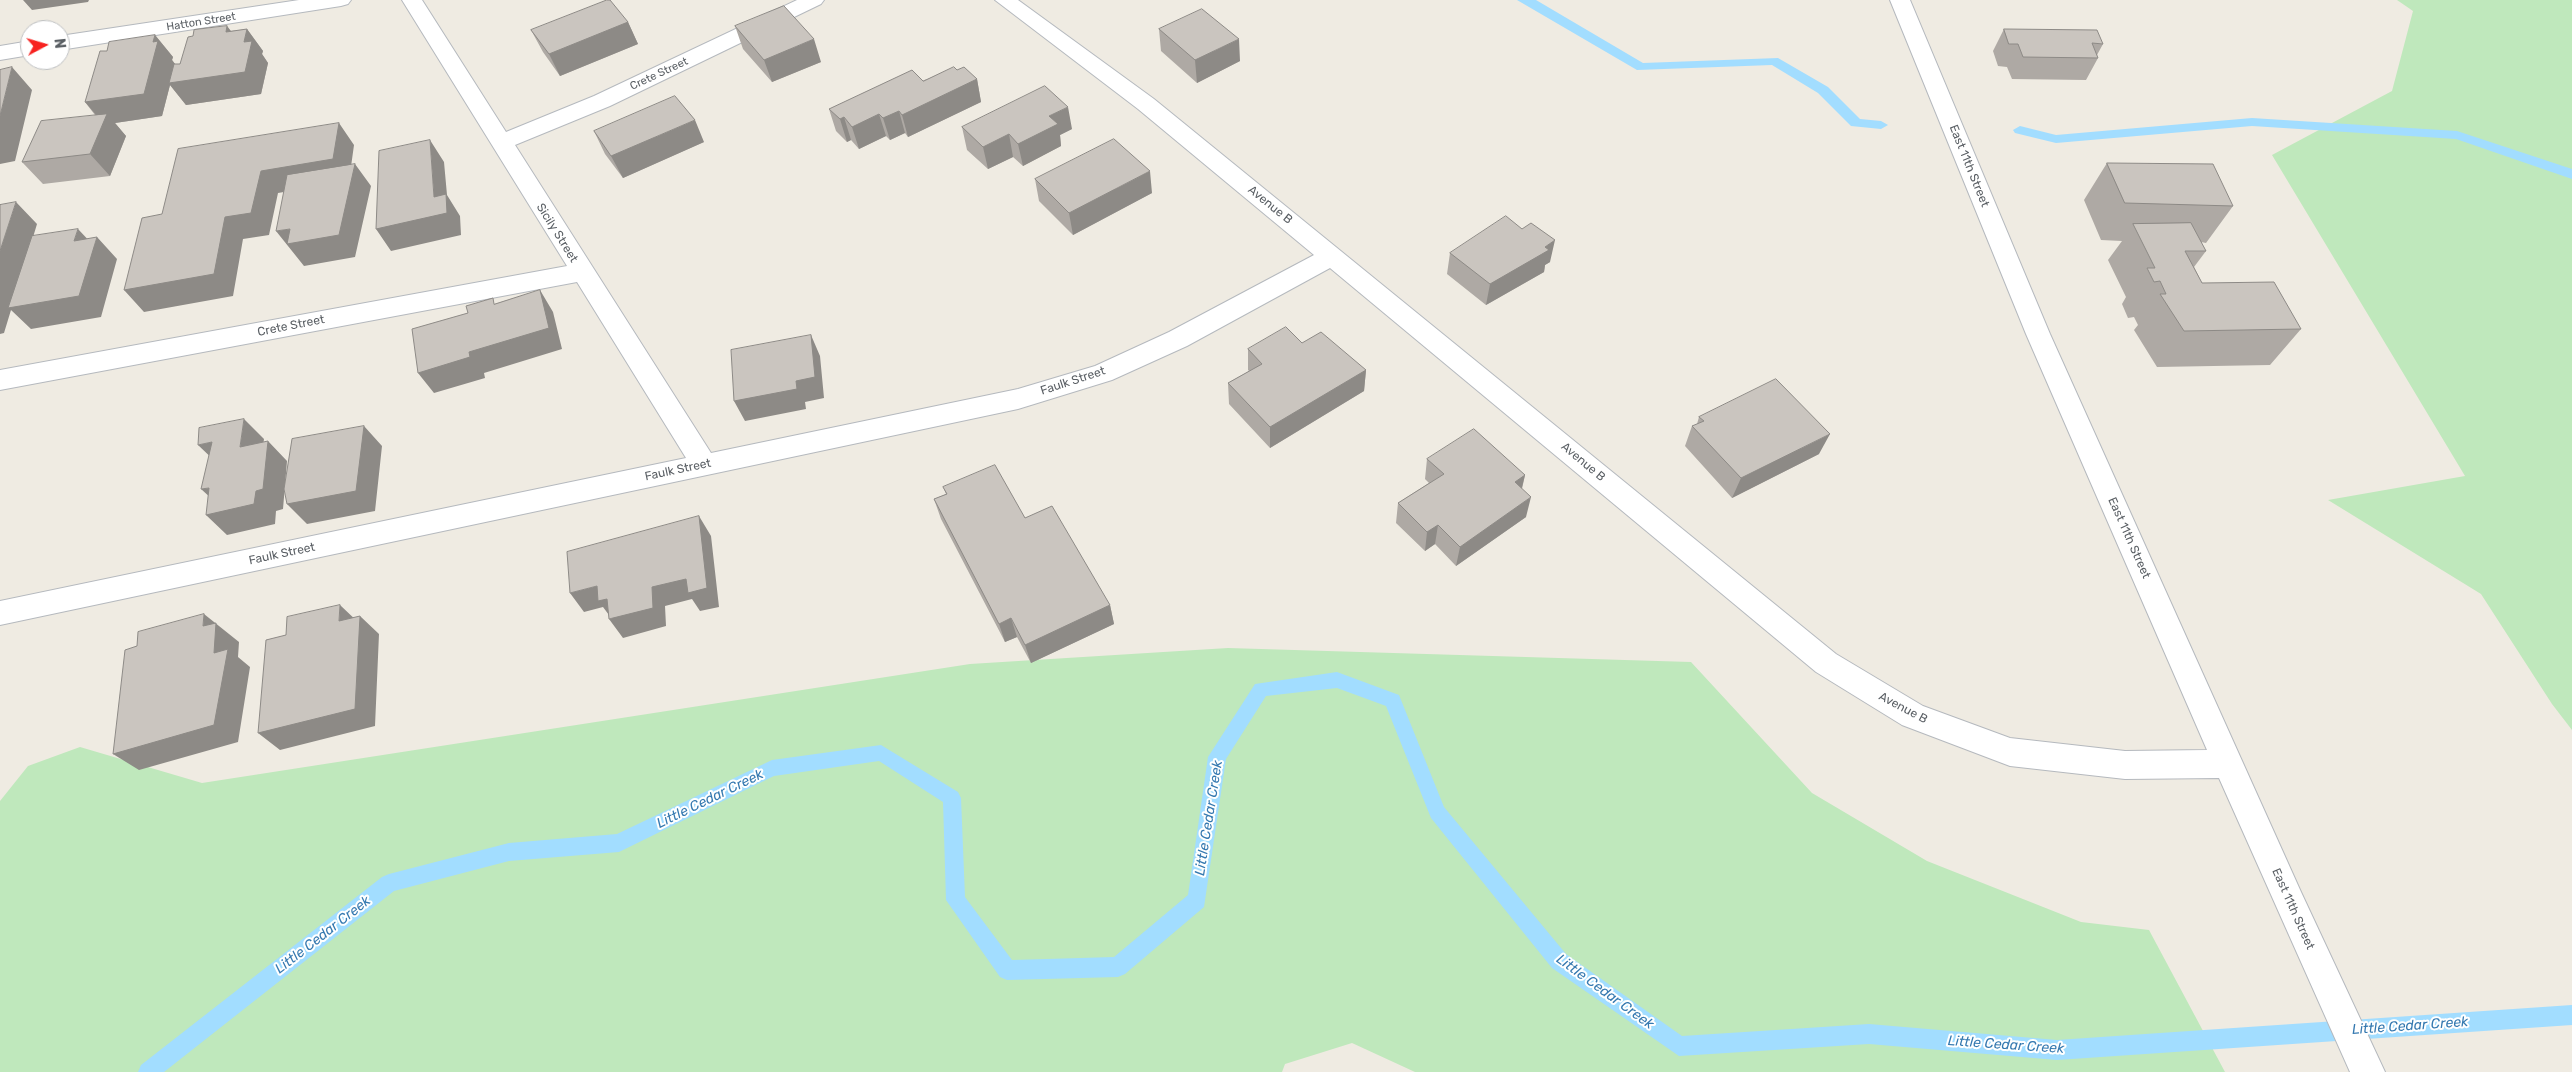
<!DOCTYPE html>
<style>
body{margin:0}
#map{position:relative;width:2572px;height:1072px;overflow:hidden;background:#efebe2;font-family:Rubik,sans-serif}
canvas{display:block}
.north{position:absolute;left:20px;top:20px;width:50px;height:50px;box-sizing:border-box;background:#fff;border:1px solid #bdbfc1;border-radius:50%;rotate:84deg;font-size:14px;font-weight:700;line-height:20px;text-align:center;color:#5a5f64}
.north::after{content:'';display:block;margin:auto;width:18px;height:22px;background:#f72220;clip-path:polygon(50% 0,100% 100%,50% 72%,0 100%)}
</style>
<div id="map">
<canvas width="2572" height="1072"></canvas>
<div class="north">N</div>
</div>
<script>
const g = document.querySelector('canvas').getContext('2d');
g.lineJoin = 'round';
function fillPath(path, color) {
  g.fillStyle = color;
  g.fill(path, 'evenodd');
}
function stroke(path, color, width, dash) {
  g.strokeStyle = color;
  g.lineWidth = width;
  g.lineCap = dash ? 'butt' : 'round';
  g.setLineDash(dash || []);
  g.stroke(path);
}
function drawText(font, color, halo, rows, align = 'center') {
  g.font = font + ' Rubik,sans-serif';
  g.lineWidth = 4;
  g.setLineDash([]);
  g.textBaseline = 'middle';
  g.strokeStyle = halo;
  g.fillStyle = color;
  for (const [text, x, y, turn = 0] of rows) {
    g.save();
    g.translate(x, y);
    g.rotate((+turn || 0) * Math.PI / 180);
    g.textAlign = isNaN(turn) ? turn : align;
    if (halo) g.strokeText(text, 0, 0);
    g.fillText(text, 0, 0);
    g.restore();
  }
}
const green = new Path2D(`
 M2397,0H2572V730L2552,704L2481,594L2328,500L2465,476L2272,155L2392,91L2413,11Z
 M1228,648L1691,662L1812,793L1927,861L2081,922L2149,930L2225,1072H1415L1352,1043L1285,1064L1282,1072H0V801L28,766L80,747L202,783L970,664Z`);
const stream = new Path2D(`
 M1517,0H1536L1643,63L1778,58L1828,87L1860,119L1881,121L1888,125L1881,129L1851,126L1818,93L1772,65L1637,70Z
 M2252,118L2457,131L2572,169V179L2456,139L2252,126L2056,143L2015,133L2013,130L2020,126L2056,135Z
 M1337,672L1399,695L1444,807L1566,954L1682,1036L1869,1024L2057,1040L2572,1005V1025L2057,1060L1869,1044L1679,1056L1552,968L1431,818L1386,706L1337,688L1266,696L1226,759L1204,907L1125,974L1118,977L1007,980L1000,977L946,900L943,802L879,761L774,776L619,852L509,861L394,891L164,1072H138L141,1065L382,877L389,874L509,843L617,834L772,760L881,745L958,792L961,798L965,897L1012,960L1114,957L1188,895L1208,757L1255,684Z`);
const minor = new Path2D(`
 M299,0H351L348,4L341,6L60,50V36Z
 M402,0H422L506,132L594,96L797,0H824L821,4L610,106L515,145L711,453L1018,389L1095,366L1169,332L1314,255L1138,109L995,0H1018L1154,99L1836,654L1923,706L2010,738L2125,751L2207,750L2026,334L1890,0H1910L2050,334L2301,892L2385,1072H2350L2219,778L2125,779L2010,766L1902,725L1816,672L1330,268L1187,346L1112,380L1018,409L0,625V601L686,458L577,282L0,390V370L567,266Z
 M30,41V55L0,60V46Z`);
const wall = new Path2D(`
 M628,22L638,44L560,76L543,52L531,30Z
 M227,26L231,31L247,29L263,51L262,54L268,63L261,94L186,105L170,85L162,116L115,123L126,136L110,176L43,184L22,162L95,115L85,102L107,51L155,35L173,57L172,60L175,64H180L193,36Z
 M735,26L821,62L772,82L743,49Z
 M1159,29L1240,61L1197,83L1161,51Z
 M2004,29L2103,44L2097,55L2098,58L2086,80L2012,79L2007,67L1998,66L1993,51Z
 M957,70L977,79L981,102L908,137L905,133L890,140L886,136L859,149L851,140L847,142L836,131L829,109Z
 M962,127L1072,129L1060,135L1061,146L1023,166L1013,157L988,169L967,150Z
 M594,131L704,142L623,178L605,154Z
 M2107,163L2233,206L2206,243L2201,242L2206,251L2194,267L2202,283L2301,329L2270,365L2157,367L2134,330L2138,325L2134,317L2128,318L2122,304L2126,297L2108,260L2122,241L2101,240L2084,200Z
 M1035,179L1152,193L1073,235L1039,201Z
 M1450,253L1550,262L1545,265L1544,272L1486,305L1447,274Z
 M1302,343L1366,370L1364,391L1270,448L1229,404L1228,383L1249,371L1248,370V349Z
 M1699,417L1819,454L1732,498L1685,446L1692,426L1697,424Z
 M1427,459L1525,475L1522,489L1526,517L1456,566L1435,544L1425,551L1396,523L1398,503L1429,483L1425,479Z
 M943,487L1025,518L1110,605L1114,624L1031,663L1017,637L1005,642L941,519L934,499L946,494Z`);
const shadedWall = new Path2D(`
 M23,0H89L88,2L32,10Z
 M628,22L638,44L560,76L549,54Z
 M227,26L243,48L226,32Z
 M247,29L263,51L262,54L268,63L261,94L186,105L170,85L162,116L115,123L126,136L110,176L90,154L103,123L85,102L153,42L155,35L173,57L172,60L175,64L170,83L244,42Z
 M814,39L821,62L772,82L764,60Z
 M1239,39L1240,61L1197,83L1195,60Z
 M12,67L32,90L15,161L0,164V116Z
 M977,79L981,102L908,137L902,115Z
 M1068,107L1072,129L1060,135L1061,146L1023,166L1018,144L1049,116Z
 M899,111L905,133L890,140L883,118Z
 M879,114L886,136L859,149L852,127Z
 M844,117L851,140L847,142L840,119Z
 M695,120L704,142L623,178L611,156Z
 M339,123L354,145L349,181L278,193L269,235L243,239L233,296L144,312L124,290L225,217L261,171Z
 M1009,134L1013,157L988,169L983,147Z
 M430,140L444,162L447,195L460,216L461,235L391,251L376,229L434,197Z
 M355,164L371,186L355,257L304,266L276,231L290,229Z
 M1150,171L1152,193L1073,235L1069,213Z
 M16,202L37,224L12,307L74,241L78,229L94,246L97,237L117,259L101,317L31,329L11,310L4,333L0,334V251Z
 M1555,240L1550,262L1545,265L1544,272L1486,305L1490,284Z
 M540,290L553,312L562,349L484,373L485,378L434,393L418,373L469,352Z
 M811,335L820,356L824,398L805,402L806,409L745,421L734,401L796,381Z
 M1366,370L1364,391L1270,448V427Z
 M244,419L264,439L260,467L240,447Z
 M364,426L382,446L375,511L307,524L287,504Z
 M1830,434L1819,454L1732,498L1741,478Z
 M268,441L287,461L283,509L276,511L275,524L227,535L206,515L256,491Z
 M212,442L219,465L198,445Z
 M1525,475L1520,495L1515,482Z
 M209,488L223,509L201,489Z
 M1531,497L1526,517L1456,566L1460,547Z
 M699,516L711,536L719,607L700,611L692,599L665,606L666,626L623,638L609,619H612L603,607L584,612L570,593L597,586L652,587Z
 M1438,525L1435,544L1425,551L1427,532Z
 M340,605L359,623L360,616L379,634L375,726L280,750L258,733L339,621Z
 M1110,605L1114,624L1031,663L1025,645Z
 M204,614L239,642L238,657L250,667L238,742L139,770L113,754L214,653L203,626Z
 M1011,618L1017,637L1005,642L999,624Z`);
const building = new Path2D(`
 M607,0H610L628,22L549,54L531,30Z
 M784,6L814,39L764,60L735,26Z
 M1202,9L1239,39L1195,60L1159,29Z
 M227,26L226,32L247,29L244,42L252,41L245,72L169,83L174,64H180L188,37L193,36L194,30Z
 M2004,29L2097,30L2103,44L2092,43L2098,58L2023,57L2018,44H2009Z
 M155,35L153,42L158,41L144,94L85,102L100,51H107L109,42Z
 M12,67L0,116V70Z
 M954,67L957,70L964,67L977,79L902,115L899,111L883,118L879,114L852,127L844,117L840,119L829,109L912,70L923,81Z
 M1045,86L1068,107L1049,116L1058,124L1018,144L1009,134L983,147L962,127Z
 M675,96L695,120L611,156L594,131Z
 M107,114L90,154L22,162L41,121Z
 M339,123L333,159L261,171L251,213L225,217L214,274L124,290L142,218L162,214L178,149Z
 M1114,139L1150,171L1069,213L1035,179Z
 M430,140L434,197L446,194L447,213L376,229L379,151Z
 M2107,163L2213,164L2233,206L2125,203Z
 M355,164L339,235L287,244L290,229L276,231L287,175Z
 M16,202L0,251V205Z
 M1506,216L1522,229L1531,223L1555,240L1545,247L1549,250L1490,284L1450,253Z
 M2191,223L2206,251H2185L2202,283L2274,282L2301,329L2184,331L2160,294H2166L2160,281L2154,282L2147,268H2155L2133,224Z
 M78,229L74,241L97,237L79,296L8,308L32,236Z
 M540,290L549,328L469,352L470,357L418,373L412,329L468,313L466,306L493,298L494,304Z
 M1286,327L1302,343L1321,332L1366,370L1270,427L1228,383L1262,364L1248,349Z
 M811,335L815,377L796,381L797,389L734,401L731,350Z
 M1776,379L1830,434L1741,478L1692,426L1704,421L1699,417Z
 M244,419L240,447L268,441L263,489L256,491L254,504L206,515L209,488L201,489L212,442L198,445L199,428Z
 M364,426L356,491L287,504L284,489L292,439Z
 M1474,429L1525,475L1515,482L1531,497L1460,547L1438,525L1427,532L1398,503L1444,474L1427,459Z
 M995,465L1025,518L1052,506L1110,605L1025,645L1011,618L999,624L934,499L947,494L943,487Z
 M699,516L707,588L688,593L686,579L652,587L653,608L609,619L607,599L598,601L597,586L570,593L567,552Z
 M340,605L339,621L360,616L355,709L258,733L266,640L286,635L287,617Z
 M204,614L203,626L216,623L214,653L228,649L214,725L113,754L125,650L137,646L138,632Z`);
const farStreetnames = [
 ["Hatton Street",201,22,-9],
 ["Crete Street",659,74,-25]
];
const streetNames = [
 ["East 11th Street",1969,166,68],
 ["Avenue B",1270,205,39],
 ["Sicily Street",557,233,58],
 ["Crete Street",291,326,-11],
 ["Faulk Street",1073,381,-18],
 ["Avenue B",1583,462,40],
 ["Faulk Street",678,470,-12],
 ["East 11th Street",2129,538,66],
 ["Faulk Street",282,554,-12],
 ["Avenue B",1903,708,28],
 ["East 11th Street",2293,909,66]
];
const waterNames = [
 ["Little Cedar Creek",710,799,-26],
 ["Little Cedar Creek",1209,818,-81],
 ["Little Cedar Creek",323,935,-38],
 ["Little Cedar Creek",1605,992,36],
 ["Little Cedar Creek",2410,1026,-4],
 ["Little Cedar Creek",2006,1045,4]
];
fillPath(green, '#bfe8bc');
fillPath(stream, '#a2ddff');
stroke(minor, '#b5b9be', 2);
fillPath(minor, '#fff');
fillPath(wall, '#aea9a4');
fillPath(shadedWall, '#8d8a86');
fillPath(building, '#cac5bf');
stroke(building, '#8d8a86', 1);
drawText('11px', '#5a5f64', '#fff', farStreetnames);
drawText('12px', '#5a5f64', '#fff', streetNames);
drawText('italic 14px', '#3579b0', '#fff', waterNames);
</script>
